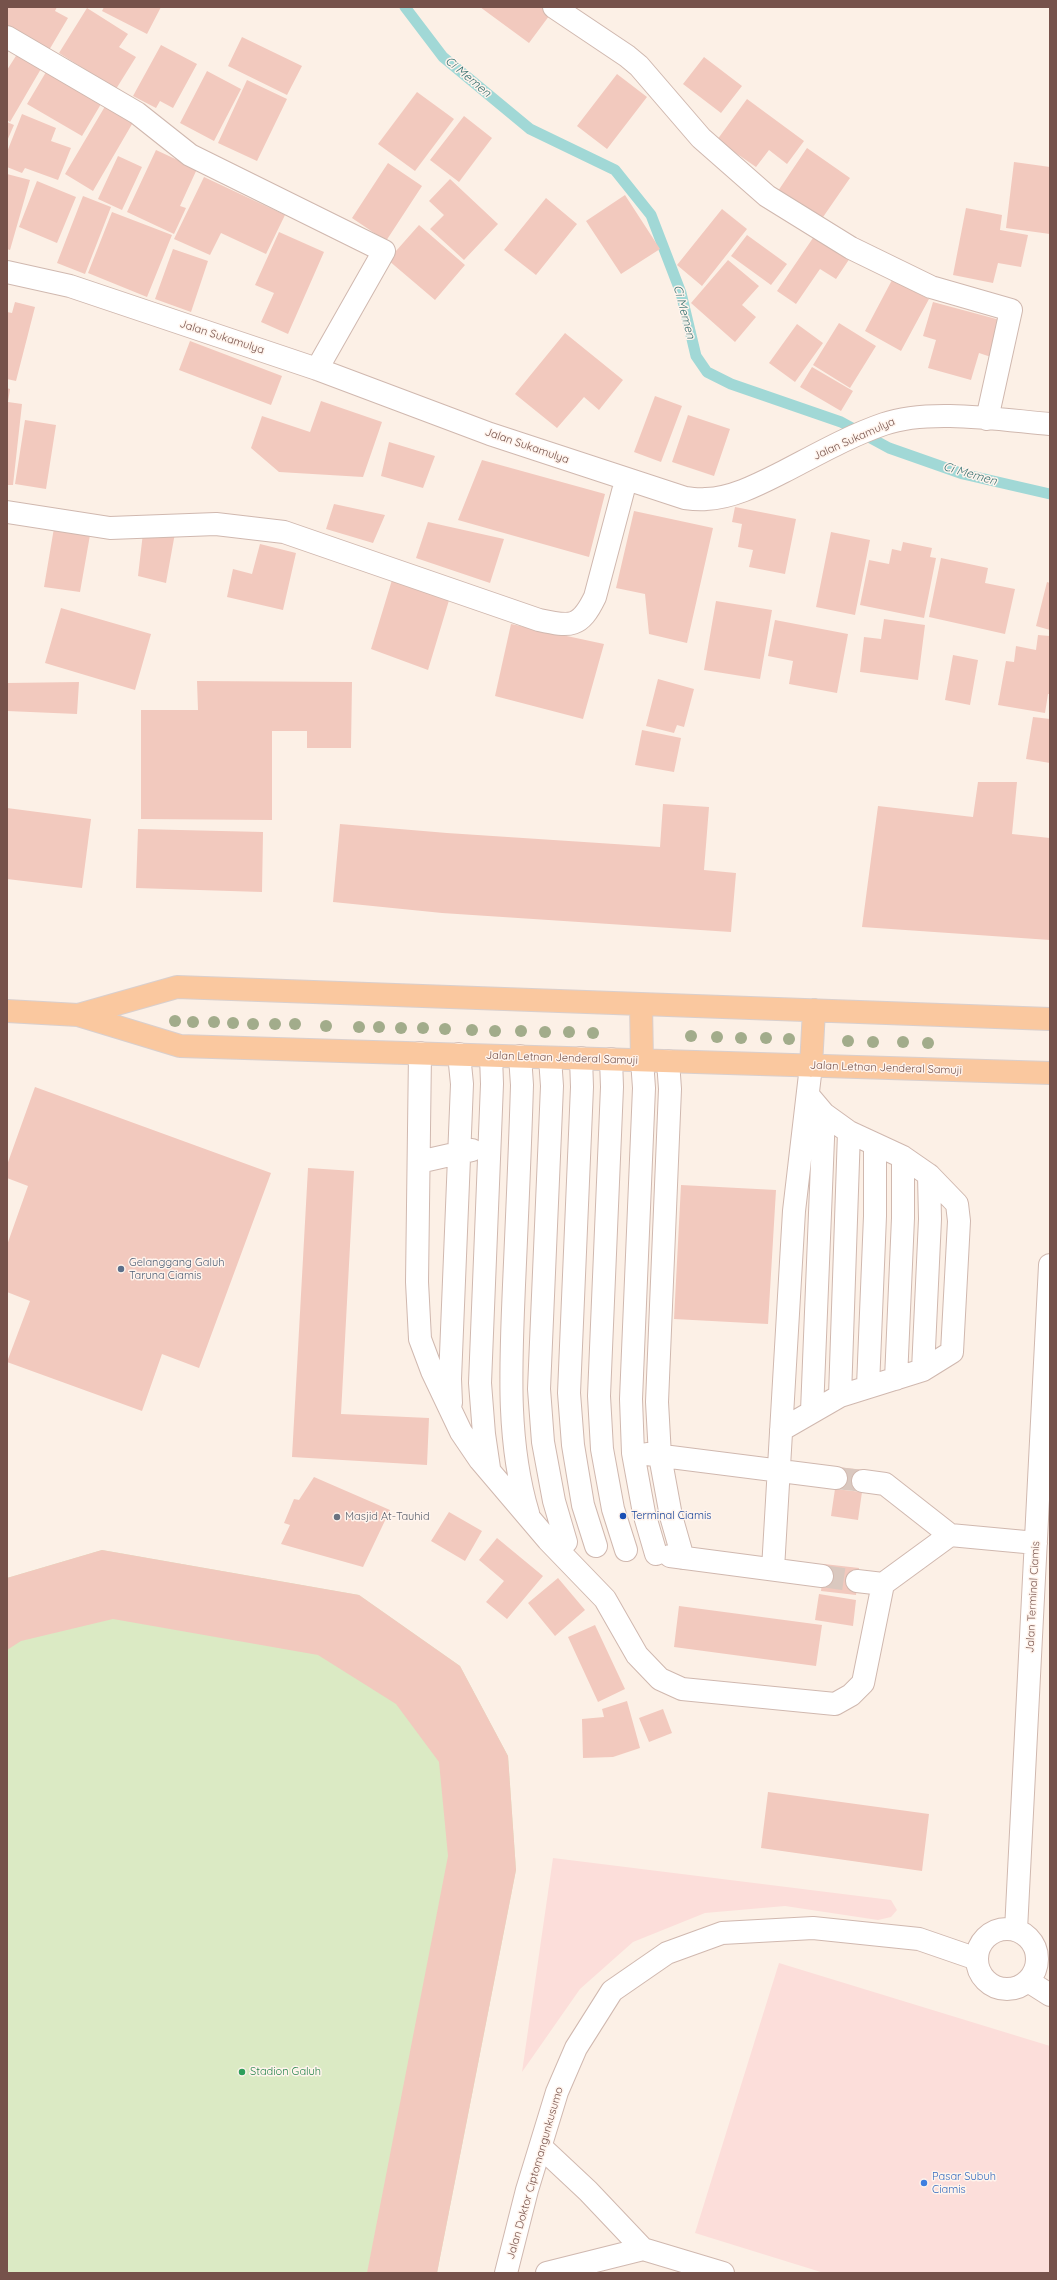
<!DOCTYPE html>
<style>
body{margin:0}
#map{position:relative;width:1057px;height:2280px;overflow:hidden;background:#fcf0e6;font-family:Quicksand,sans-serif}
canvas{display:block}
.frame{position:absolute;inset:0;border:8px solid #76524b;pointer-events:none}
</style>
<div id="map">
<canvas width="1057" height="2280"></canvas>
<div class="frame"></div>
</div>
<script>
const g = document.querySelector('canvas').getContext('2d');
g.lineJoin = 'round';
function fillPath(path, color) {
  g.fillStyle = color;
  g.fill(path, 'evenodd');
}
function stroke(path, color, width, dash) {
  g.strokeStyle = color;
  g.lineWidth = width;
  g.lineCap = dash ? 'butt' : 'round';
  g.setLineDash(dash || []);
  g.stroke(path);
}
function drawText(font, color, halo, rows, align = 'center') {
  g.font = font + ' Quicksand,sans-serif';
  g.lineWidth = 3;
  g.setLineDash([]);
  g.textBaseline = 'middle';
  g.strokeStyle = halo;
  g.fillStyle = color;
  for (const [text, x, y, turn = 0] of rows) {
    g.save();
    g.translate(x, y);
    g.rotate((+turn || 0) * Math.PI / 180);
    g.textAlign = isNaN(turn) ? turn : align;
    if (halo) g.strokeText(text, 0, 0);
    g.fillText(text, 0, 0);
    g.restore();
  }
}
const commercial = new Path2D(`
 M553,1858L891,1900L897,1910L891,1917L878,1920L785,1906L705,1913L633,1942L580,1989L522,2072Z
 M779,1963L1050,2046V2273H824L695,2233Z`);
const green = new Path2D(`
 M102,1550L359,1595L460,1666L508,1756L516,1870L437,2273H7V1578Z`);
const stream = new Path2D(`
 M405,7L443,57L530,129L615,170L651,215L681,293L696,356L707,372L731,384L841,422L889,448L963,474L1050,494`);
const building = new Path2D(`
 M7,7H57L55,11L68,18L45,57L7,34Z
 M104,7H161L147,34L102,11Z
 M480,7H545L552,12L529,43Z
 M87,8L128,34L119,47L136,57L116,89L59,53Z
 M242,37L302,66L287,95L228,66Z
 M161,45L197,64L173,108L160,101L156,108L133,96Z
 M21,48L45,62L10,122L7,120V70Z
 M704,57L742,86L721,113L683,84Z
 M49,67L104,99L82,136L27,104Z
 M207,71L241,89L214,141L180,123Z
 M617,74L647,97L607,149L577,126Z
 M247,80L287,99L257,161L218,143Z
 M417,92L454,119L415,171L378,144Z
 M747,99L804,141L787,164L769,150L756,167L717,140Z
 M107,103L135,119L93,191L65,174Z
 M22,114L56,128L51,141L71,148L58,180L25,168L22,173L7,167V152Z
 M464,116L492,138L459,182L430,160Z
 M7,122L14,125L7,141Z
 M807,148L850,178L821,220L778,191Z
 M156,150L197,169L180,206L186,208L174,234L127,212Z
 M118,156L142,167L122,210L98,199Z
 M1014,162L1050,167V234L1006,228Z
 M388,163L422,186L386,241L352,218Z
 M7,174L30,180L10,250L7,249Z
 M204,177L285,215L266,254L221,233L210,255L174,239Z
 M450,179L498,224L464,260L430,229L444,215L429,201Z
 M37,181L76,197L57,243L19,227Z
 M625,195L660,249L621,274L586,221Z
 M83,196L111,207L85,274L57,263Z
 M546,198L577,224L536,275L504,250Z
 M966,208L1002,215L1000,230L1028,235L1021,267L998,263L993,283L953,275Z
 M722,209L747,229L702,286L677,265Z
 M112,212L172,235L147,297L88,273Z
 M419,225L465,265L435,300L388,260Z
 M279,232L324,252L288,334L261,322L274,293L255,285Z
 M747,235L787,264L771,285L731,256Z
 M815,235L850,258L836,279L820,269L796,304L777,291Z
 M173,249L208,261L191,312L155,299Z
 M728,260L759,286L742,305L756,317L735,342L691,303Z
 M892,280L929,299L901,351L865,331Z
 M15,302L35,307L16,381L7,379V312L12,313Z
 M933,302L1000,320L991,357L979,353L971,380L928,368L936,340L923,336Z
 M839,323L876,346L850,388L813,365Z
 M797,324L823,343L795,382L769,363Z
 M565,333L623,380L599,410L584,397L557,428L515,394Z
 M190,341L282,376L271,405L179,370Z
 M812,367L853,391L841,411L800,387Z
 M7,388L10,389L8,402L22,404L13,485H7Z
 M655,396L682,406L661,462L634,452Z
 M321,401L382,422L363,477L279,472L251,448L262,416L310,432Z
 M688,415L730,429L714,476L672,462Z
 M25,420L56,425L46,489L15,484Z
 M389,442L435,456L423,488L381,476Z
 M482,460L605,494L589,557L458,520Z
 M334,504L385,515L373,543L326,529Z
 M735,507L796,519L785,574L749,567L753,550L738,547L742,524L732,522Z
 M634,511L713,528L687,643L649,634L645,594L616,588Z
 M428,522L504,539L490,583L416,558Z
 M54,528L90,535L80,592L44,587Z
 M831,532L870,540L855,615L816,607Z
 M143,533H175L166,583L138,576Z
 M903,542L932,548L930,557L936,558L924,618L860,605L869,560L889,564L892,549L901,551Z
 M260,544L296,553L283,610L227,597L233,569L252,574Z
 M941,558L988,568L985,583L1015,589L1005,634L929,617Z
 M392,580L450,597L428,670L371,649Z
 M1047,582L1050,583V630L1036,626Z
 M716,601L772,610L760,679L704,670Z
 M61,608L151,634L135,690L45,663Z
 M884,619L925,625L918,680L860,672L864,637L881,639Z
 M775,620L848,634L837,693L789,684L793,661L768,656Z
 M511,624L604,644L583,719L495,696Z
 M1038,635L1050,636V694H1048L1045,713L998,705L1006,661L1014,662L1016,646L1036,650Z
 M953,655L978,660L970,705L945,700Z
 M658,679L694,689L684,727L677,725L674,733L646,726Z
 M197,681L352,682L351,748H307V731H272V820L141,819V710H198Z
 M79,682L77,714L7,711V683Z
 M1033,717L1050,719V763L1026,759Z
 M642,730L681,738L674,772L635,765Z
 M978,782H1017L1012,834L1050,838V940L862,927L878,806L973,817Z
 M663,804L709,807L704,870L736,873L731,932L442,913L333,902L340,824L447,833L660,847Z
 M7,808L91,819L82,888L7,879Z
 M138,829L263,832L262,892L136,888Z
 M35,1087L271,1173L199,1368L162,1354L142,1411L7,1362L30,1301L7,1292V1245L28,1186L7,1178V1165Z
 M308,1168L354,1171L341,1414L429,1418L427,1465L292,1457Z
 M681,1185L776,1190L768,1324L674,1319Z
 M838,1467L864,1470L862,1491L835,1488Z
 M314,1477L390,1510L363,1567L281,1544L290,1525L284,1523L294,1499L299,1500Z
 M835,1489L862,1492L858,1520L831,1516Z
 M449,1512L482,1531L465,1561L431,1541Z
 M497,1538L543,1576L507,1619L486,1602L504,1581L479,1560Z
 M102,1550L359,1595L460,1666L508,1756L516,1870L437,2273H367L448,1856L439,1762L396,1704L318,1655L113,1619L21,1641L7,1650V1578Z
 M824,1564L859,1568L856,1595L821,1591Z
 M558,1578L585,1610L555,1636L528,1603Z
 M819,1594L856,1600L853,1626L815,1620Z
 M679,1606L822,1625L816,1666L674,1647Z
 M595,1625L625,1689L598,1702L568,1637Z
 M627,1701L640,1748L613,1757L583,1758L582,1719L604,1717L602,1709Z
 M663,1709L672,1733L649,1742L639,1718Z
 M768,1792L929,1814L922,1871L761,1848Z`);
const minorTunnel = new Path2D(`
 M836,1478L863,1481
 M822,1576L857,1581`);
const minor = new Path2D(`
 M554,7L627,56L639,66L701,138L767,196L851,248L931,287L1011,310L987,419
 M7,37L137,113L190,155L384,251L317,369
 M7,272L70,286L317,369L490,434L685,498C692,499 699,500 706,499C733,498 759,484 783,472C816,455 849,436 884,424C929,408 1002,420 1050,424
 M7,512L110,528L216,524L284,532L539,620C571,627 580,628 595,597L626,480
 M420,1053L417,1282L420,1339L432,1371L461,1432L480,1460L548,1540L605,1599L637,1655L660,1679L682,1689L835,1704L851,1695L863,1683L883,1584
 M520,1056L522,1085C520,1152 517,1218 514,1285C511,1361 506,1439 528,1513
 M550,1058L552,1086L539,1389L543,1442L554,1501L566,1542
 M581,1058L582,1087L569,1393L573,1445L583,1505L596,1546
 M611,1059L612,1087L599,1396L602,1449L613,1509L626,1550
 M642,1060L644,1088L631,1399L633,1453L644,1513L656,1554
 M668,1061L670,1089L657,1402L660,1456L671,1516L683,1558
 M419,1162L472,1150
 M923,1370L930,1219L929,1175
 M896,1379L903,1218V1157
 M868,1386L875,1216V1145
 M840,1396L849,1132
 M451,1403L450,1379L462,1084L459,1054
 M812,1411L824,1114
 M781,1430L840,1396L923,1370L952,1352L959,1221L957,1204L929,1175L903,1157L849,1132L824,1114L808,1095
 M647,1454L836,1478
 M489,1468L484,1434L480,1383L492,1084L491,1056
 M863,1481L885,1484L950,1535L1036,1543
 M670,1556L822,1576
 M773,1569L794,1211L811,1066
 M857,1581L883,1584L950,1535
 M977 1959a30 30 0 1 1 60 0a30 30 0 1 1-60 0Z
 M1016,1930L1050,1265
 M1028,1981L1050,1995
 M541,2147L588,2191L643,2249
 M506,2273L527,2190L557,2092L576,2048L612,1991L667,1953L722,1933L813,1928L919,1939L977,1959
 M547,2273L643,2249L723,2273`);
const major = new Path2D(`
 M641,1004L642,1060
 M7,1011L78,1015L180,1046L1050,1073
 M78,1015L177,987L1050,1019
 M811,1066L814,1010`);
const trees = [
 [175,1021],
 [193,1022],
 [214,1022],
 [233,1023],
 [253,1024],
 [275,1024],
 [295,1024],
 [326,1026],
 [359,1027],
 [379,1027],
 [401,1028],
 [423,1028],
 [445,1029],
 [472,1030],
 [495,1031],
 [521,1031],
 [545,1032],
 [569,1032],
 [593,1033],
 [691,1036],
 [717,1037],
 [741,1038],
 [766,1038],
 [789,1039],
 [848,1041],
 [873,1042],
 [903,1042],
 [928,1043]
];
const markers = [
 [121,1269,4,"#5c6f8a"],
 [623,1516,4,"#1a4fb4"],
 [337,1517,4,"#6b7280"],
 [242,2072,4,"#2e9e5b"],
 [924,2183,4,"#3f7fe0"]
];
const streetNames = [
 ["Jalan Sukamulya",222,337,18],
 ["Jalan Sukamulya",854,439,-24],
 ["Jalan Sukamulya",527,446,19],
 ["Jalan Letnan Jenderal Samuji",562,1058,2],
 ["Jalan Letnan Jenderal Samuji",886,1068,2],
 ["Jalan Terminal Ciamis",1033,1597,-87],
 ["Jalan Doktor Ciptomangunkusumo",535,2173,-74]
];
const serviceNames = [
 ["Gelanggang Galuh",129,1263],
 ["Taruna Ciamis",129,1276]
];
const transitNames = [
 ["Terminal Ciamis",631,1516]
];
const worshipNames = [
 ["Masjid At-Tauhid",345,1517]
];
const leisureNames = [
 ["Stadion Galuh",250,2072]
];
const shopNames = [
 ["Pasar Subuh",932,2177],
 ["Ciamis",932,2190]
];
const waterNames = [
 ["Ci Memen",468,77,40],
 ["Ci Memen",684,312,75],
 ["Ci Memen",970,474,16]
];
fillPath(commercial, '#fcdeda');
fillPath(green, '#dbeac4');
stroke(stream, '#a1d8d6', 11);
fillPath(building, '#f2c9be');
stroke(minorTunnel, '#dac8bf', 22, [22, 11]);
stroke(minor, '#d0b8af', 24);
stroke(major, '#d9cfcd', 24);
stroke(minor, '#fff', 22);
stroke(major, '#fac89f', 22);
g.fillStyle = '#a2ac8b';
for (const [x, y] of trees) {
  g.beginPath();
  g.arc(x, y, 6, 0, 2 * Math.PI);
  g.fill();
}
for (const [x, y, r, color] of markers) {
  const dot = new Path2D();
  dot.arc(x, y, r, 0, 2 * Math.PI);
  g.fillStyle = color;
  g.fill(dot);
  stroke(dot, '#fff4ed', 1.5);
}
drawText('11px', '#76524b', '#fff4ed', streetNames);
drawText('11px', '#4e5e75', '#fff4ed', serviceNames, 'left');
drawText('11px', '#164399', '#fff4ed', transitNames, 'left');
drawText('11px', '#5b616d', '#fff4ed', worshipNames, 'left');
drawText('11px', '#27864d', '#fff4ed', leisureNames, 'left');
drawText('11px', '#366cbe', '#fff4ed', shopNames, 'left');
drawText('italic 12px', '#3b7473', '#fff4ed', waterNames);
</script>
